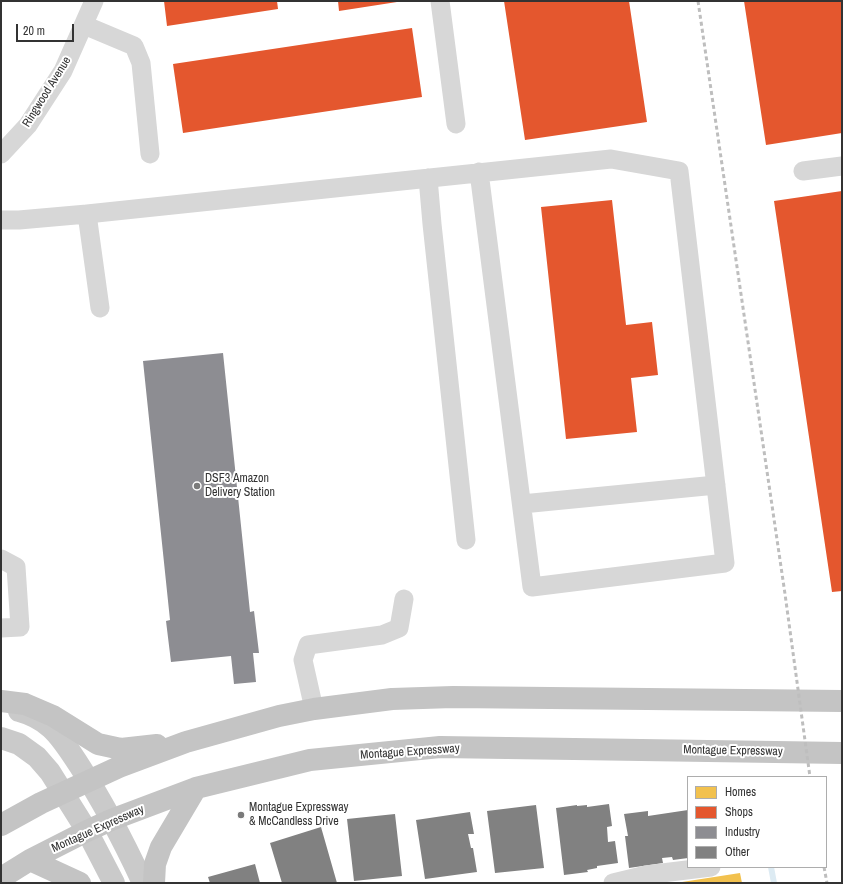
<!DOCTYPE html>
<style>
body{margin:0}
#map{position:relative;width:843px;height:884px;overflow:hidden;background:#fff;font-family:"Archivo Narrow",sans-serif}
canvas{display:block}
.frame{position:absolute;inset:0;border:2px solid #333;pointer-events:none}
.legend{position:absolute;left:687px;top:776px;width:140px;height:92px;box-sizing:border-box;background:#fff;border:1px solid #adadad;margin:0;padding:5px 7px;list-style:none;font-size:12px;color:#333}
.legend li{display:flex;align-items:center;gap:8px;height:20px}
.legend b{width:20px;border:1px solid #adadad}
.scale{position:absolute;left:16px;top:24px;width:58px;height:18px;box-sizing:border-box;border:2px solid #333;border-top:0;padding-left:5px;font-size:12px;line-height:14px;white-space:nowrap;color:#333;-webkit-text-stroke:3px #fff;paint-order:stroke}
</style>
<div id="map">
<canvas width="843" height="884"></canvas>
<div class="frame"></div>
<ul class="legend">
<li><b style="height:11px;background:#f2c14e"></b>Homes</li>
<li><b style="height:11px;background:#e4572e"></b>Shops</li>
<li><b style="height:11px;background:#8d8d92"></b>Industry</li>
<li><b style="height:11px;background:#818181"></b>Other</li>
</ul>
<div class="scale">20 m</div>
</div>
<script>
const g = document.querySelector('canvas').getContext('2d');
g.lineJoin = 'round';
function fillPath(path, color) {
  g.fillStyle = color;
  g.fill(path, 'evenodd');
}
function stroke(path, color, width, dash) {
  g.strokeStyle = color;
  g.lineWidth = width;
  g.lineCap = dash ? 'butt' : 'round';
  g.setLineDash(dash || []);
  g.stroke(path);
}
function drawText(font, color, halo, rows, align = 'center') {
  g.font = font + ' "Archivo Narrow",sans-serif';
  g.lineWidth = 4;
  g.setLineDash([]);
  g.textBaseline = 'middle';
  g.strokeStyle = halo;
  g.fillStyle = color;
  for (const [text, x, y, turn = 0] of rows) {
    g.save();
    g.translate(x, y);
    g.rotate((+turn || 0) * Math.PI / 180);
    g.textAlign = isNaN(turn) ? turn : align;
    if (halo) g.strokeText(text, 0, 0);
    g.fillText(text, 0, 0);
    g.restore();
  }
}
const homes = new Path2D(`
 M740,873L742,883H682V882Z`);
const shops = new Path2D(`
 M164,1H277L278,9L167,26Z
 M338,1H397V2L339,11Z
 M504,1H629L647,122L525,140Z
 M744,1H842V133L766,145Z
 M412,28L422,97L183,133L173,64Z
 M842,191V591L832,592L774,201Z
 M612,200L626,325L652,322L658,375L631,378L637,432L566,439L541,207Z`);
const industry = new Path2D(`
 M223,353L250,612L254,611L259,653H253L256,682L234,684L231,656L171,662L166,621L170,620L143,361Z`);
const stream = new Path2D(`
 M771,867L774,883`);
const building = new Path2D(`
 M609,804L612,826L607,827L608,842L615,841L618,863L597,866V868L587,870L588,872L564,875L556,808L577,805V806L587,805V807Z
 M536,805L544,868L495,873L487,811Z
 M688,810V858L673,860L672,857L662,858L663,863L629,868L625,836H628L624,814L648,811V816Z
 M470,812L474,834H468L471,848H473L477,872L425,879L416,820Z
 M395,814L402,876L354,881L347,819Z
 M321,827L337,883H282L270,843Z
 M255,864L260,883H210L208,877Z`);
const minor = new Path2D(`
 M440,1L456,124
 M84,25L134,46L141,63L150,154
 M1,154L28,125L63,71L94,1
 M803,171L842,166
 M428,178L432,224L466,540
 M87,214L100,308
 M1,220H19L87,214L611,159L679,171L725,563L532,587L479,172
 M522,504L716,485
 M1,559L16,567L20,627L1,628
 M314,709L303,660L308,645L382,635L399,628L404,599
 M613,883L646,875L711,867`);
const major = new Path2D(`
 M19,711C30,714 42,720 51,728C62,738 71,753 79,765C103,802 124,842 143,883
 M1,738L19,744L37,757L50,772L87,831L114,883`);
const highway = new Path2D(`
 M1,701L25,704L53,716L98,744L121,749L157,745
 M1,825L41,803L119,767L186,742L279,716L314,709L392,699L453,697L842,701
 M30,860L80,883
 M1,878L30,860L87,831L111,820L196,788L310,760L440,747L842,753
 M154,883L155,864L161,847L196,788`);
const rail = new Path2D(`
 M698,1L785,594L810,777
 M824,867L827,883`);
const markers = [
 [197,486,4,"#7a7a7a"],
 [241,815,4,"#7a7a7a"]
];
const streetNames = [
 ["Ringwood Avenue",47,92,-58],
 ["Montague Expressway",733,751,1],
 ["Montague Expressway",410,752,-4],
 ["Montague Expressway",98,829,-24]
];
const poiNames = [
 ["DSF3 Amazon",205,479],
 ["Delivery Station",205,493],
 ["Montague Expressway",249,808],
 ["& McCandless Drive",249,822]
];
fillPath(homes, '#f2c14e');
fillPath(shops, '#e4572e');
fillPath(industry, '#8d8d92');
stroke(stream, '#ddebf3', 6);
fillPath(building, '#818181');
stroke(minor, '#d7d7d7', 19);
stroke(major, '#cacaca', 22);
stroke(highway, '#c4c4c4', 22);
stroke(rail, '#bebebe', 3, [4, 3]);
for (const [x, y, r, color] of markers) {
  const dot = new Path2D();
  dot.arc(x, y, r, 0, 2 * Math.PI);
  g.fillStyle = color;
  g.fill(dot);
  stroke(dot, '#fff', 1.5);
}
drawText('12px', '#333', '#fff', streetNames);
drawText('12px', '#333', '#fff', poiNames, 'left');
</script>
